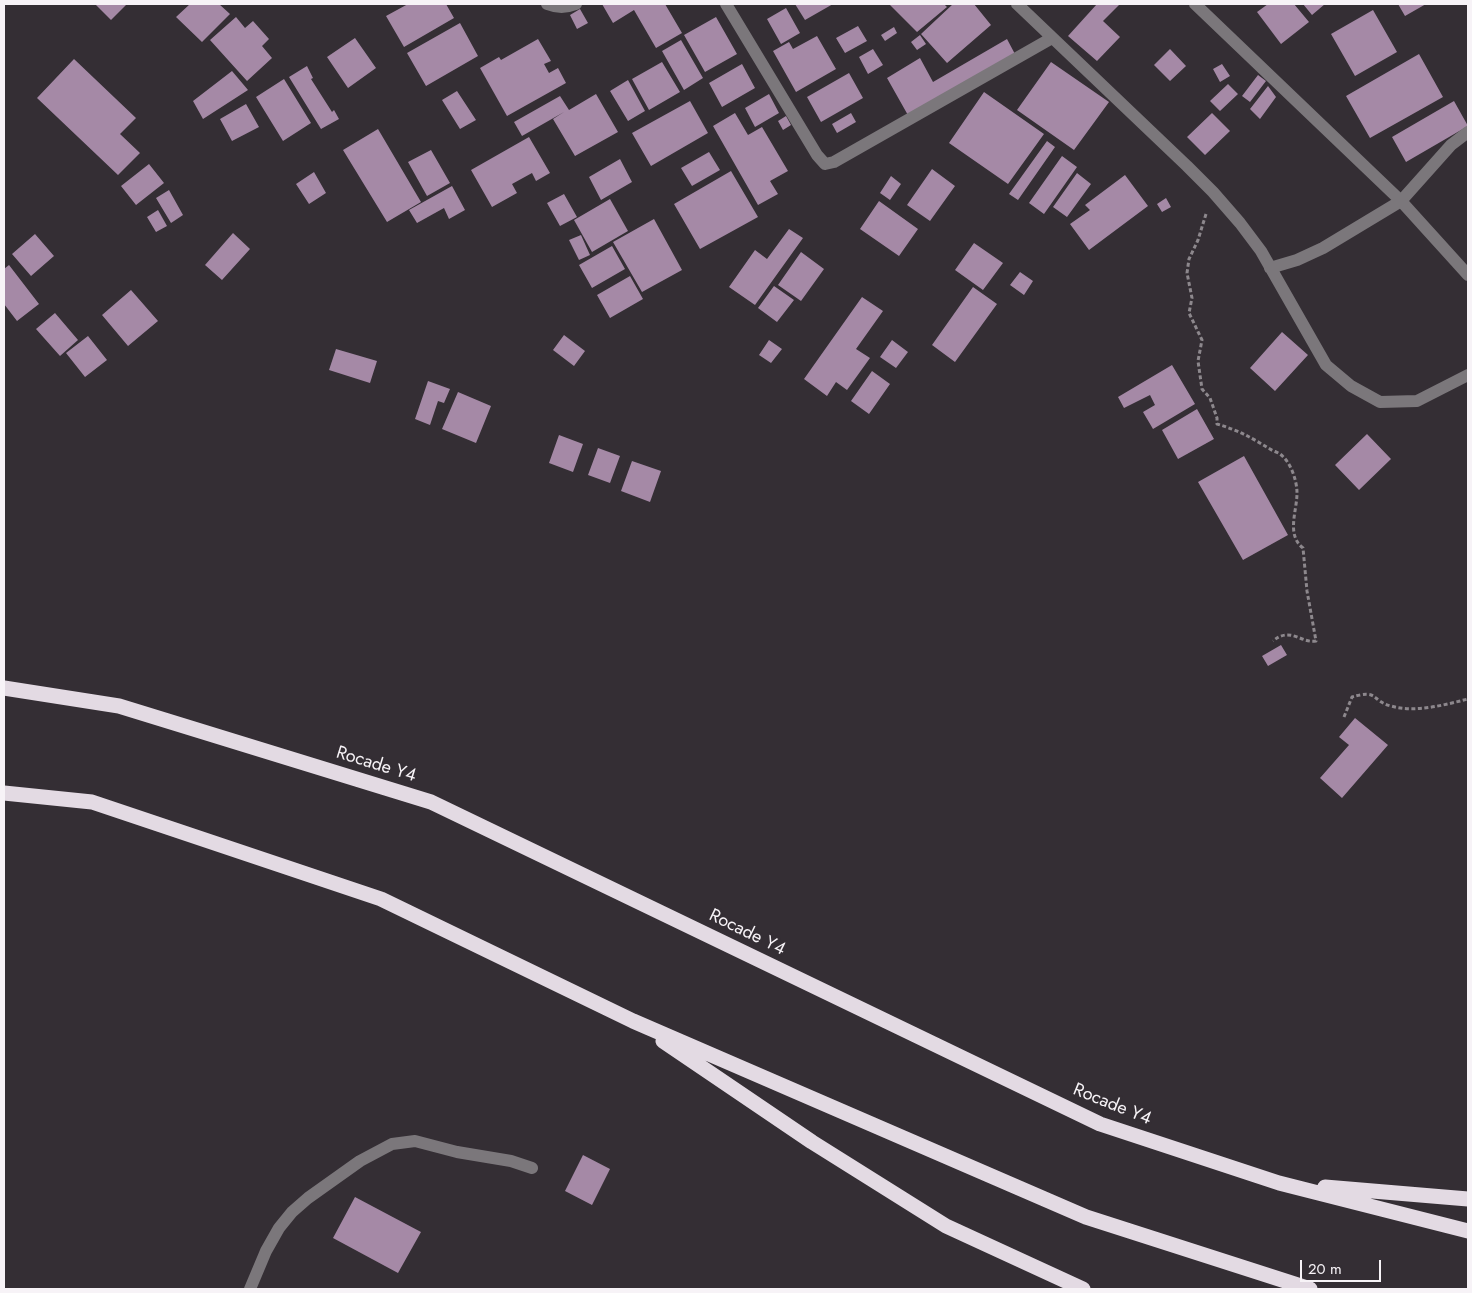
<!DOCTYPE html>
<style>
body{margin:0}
#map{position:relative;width:1472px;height:1293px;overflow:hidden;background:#342e34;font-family:Jost,sans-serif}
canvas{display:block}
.frame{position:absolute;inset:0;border:5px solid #f7f3f7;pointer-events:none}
.scale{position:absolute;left:1300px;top:1260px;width:81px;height:22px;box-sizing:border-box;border:2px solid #f7f3f7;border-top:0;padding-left:6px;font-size:15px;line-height:18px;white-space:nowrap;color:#f7f3f7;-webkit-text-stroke:4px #342e34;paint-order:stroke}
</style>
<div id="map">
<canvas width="1472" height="1293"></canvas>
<div class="frame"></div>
<div class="scale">20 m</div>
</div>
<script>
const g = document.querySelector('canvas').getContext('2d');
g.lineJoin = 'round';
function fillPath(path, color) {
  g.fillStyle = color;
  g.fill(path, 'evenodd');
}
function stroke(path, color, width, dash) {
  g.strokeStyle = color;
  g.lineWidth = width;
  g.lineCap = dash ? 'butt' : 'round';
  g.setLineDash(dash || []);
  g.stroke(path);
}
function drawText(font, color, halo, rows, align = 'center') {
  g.font = font + ' Jost,sans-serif';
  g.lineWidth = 5;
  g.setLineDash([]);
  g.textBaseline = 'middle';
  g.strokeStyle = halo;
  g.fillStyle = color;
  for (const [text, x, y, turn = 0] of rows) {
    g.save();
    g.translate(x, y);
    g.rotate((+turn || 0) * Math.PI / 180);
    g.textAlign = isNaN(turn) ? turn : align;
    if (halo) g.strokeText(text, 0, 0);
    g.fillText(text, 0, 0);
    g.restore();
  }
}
const building = new Path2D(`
 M95,4H127L111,20Z
 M190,4H219L230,14L202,42L176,17Z
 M408,4H446L454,18L404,47L386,16Z
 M602,4H665L682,33L656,48L634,10L613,23Z
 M795,4H833L805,20Z
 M889,4H944L947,7L917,32Z
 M953,4H974L991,25L947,63L921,34Z
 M1097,4H1120L1103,21L1120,37L1097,61L1068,36Z
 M1268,4H1294L1309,22L1281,44L1257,12Z
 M1303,4H1325L1312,15Z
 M1398,4H1426L1405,16Z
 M786,8L800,33L781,44L767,19Z
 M580,9L588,23L577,29L570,15Z
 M1373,10L1397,52L1355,76L1331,34Z
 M236,17L245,28L253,21L269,39L262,46L272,58L247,81L210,40Z
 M716,17L737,54L705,72L684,35Z
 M460,23L478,56L426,86L407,53Z
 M858,26L867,41L845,53L836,38Z
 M894,27L897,33L885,41L881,35Z
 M920,35L926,44L917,50L911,42Z
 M817,36L836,69L796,92L773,51L789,42L793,49Z
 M355,38L376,68L348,88L327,57Z
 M538,39L551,61L544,64L549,73L558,68L566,83L507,116L480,68L499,57L501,60Z
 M1007,39L1016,56L909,117L887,78L920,58L933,82Z
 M681,40L703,78L684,90L662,51Z
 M873,49L883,65L868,74L859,57Z
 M1170,49L1186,66L1170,81L1154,65Z
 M1419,54L1443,97L1370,138L1346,96Z
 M74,59L136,118L120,134L140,153L118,175L37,98Z
 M662,62L680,92L649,110L632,79Z
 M1051,62L1109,102L1074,150L1017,110Z
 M742,64L755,88L722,107L709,83Z
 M1222,64L1230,76L1220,82L1213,69Z
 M307,66L313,78L311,79L332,112L334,110L339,119L321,129L289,77Z
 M232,71L248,90L203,119L193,101Z
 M849,73L863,98L821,122L807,97Z
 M1258,75L1266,81L1250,102L1242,96Z
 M284,79L311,123L283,141L256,97Z
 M628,80L645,111L628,121L610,91Z
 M1228,84L1238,94L1220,111L1210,101Z
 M1268,86L1276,97L1260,119L1250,109Z
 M457,91L476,120L460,129L442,100Z
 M984,92L1044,134L1008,184L949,143Z
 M596,94L618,132L575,156L553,119L564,112L522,136L514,122L560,96L569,110Z
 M769,94L779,113L755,127L745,108Z
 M690,101L708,133L651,166L632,133Z
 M1454,101L1468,126L1406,162L1392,137Z
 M246,104L259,127L232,141L220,119Z
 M735,113L748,135L762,127L788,171L770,181L778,194L758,205L713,126Z
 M851,113L856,122L837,133L832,124Z
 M1212,113L1230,131L1205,155L1187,137Z
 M786,116L791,125L783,130L778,121Z
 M378,129L421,202L387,222L343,150Z
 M529,137L550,173L536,181L532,173L512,184L517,193L492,207L471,170Z
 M1047,141L1055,147L1018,200L1009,194Z
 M431,150L450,183L427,196L408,162Z
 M709,152L720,170L692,186L681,168Z
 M1062,156L1077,167L1044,214L1029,203Z
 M620,159L632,182L601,200L589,177Z
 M149,164L164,183L136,205L121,186Z
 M932,169L955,186L930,221L907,205Z
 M731,171L758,217L700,249L674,204Z
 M314,172L326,193L309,204L296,184Z
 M1077,173L1091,184L1067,217L1053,207Z
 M1125,175L1148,206L1089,250L1070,224L1090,210L1085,205Z
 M891,176L901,184L890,200L880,193Z
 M452,186L465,210L449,219L444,208L417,223L409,210Z
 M169,190L183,215L171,223L156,198Z
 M564,194L577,217L560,226L547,203Z
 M1166,198L1171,207L1162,212L1157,204Z
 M610,199L628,231L592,252L574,220Z
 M879,201L918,229L899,256L860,229Z
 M158,210L167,226L156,232L147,217Z
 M654,219L682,270L642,292L613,242Z
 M789,229L803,238L755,305L729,287L755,250L767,259Z
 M233,233L250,249L222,280L205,265Z
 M35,234L54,256L31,276L12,254Z
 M581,235L590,255L579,260L569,240Z
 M974,243L1003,263L983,290L955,270Z
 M612,246L625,269L592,288L579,265Z
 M801,252L824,269L801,301L778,285Z
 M9,265L39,304L17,321L4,304V269Z
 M1020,272L1033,281L1024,295L1010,285Z
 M630,276L643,299L610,318L597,295Z
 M774,286L794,300L777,322L758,308Z
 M973,287L997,304L955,362L932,345Z
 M131,290L158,321L128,346L102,315Z
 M862,297L883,311L856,349L870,358L847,390L836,382L827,396L804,379Z
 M55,313L78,340L60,356L36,329Z
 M1282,332L1308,355L1275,391L1250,368Z
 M564,335L585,351L574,366L553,350Z
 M88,336L107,360L85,377L66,353Z
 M769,340L782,349L771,363L759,355Z
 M892,340L908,352L896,368L880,357Z
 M336,349L377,361L370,383L329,370Z
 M1172,365L1195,404L1153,429L1143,412L1155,405L1150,395L1124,408L1118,397Z
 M872,371L890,384L869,414L851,401Z
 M428,381L450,389L444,403L438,401L430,425L415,419Z
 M458,392L491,406L476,443L442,429Z
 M1197,409L1214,439L1178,459L1162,430Z
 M1367,434L1391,459L1359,490L1335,465Z
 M559,435L583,444L573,472L549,463Z
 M598,448L620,456L610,483L588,475Z
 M1244,456L1288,535L1243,560L1198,482Z
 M632,461L661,471L650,502L621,491Z
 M1281,645L1287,655L1268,666L1262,656Z
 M1355,718L1388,745L1342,798L1320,778L1349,745L1339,737Z
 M583,1155L610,1169L592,1205L565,1191Z
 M355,1197L421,1232L398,1273L333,1238Z`);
const path = new Path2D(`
 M1206,214L1198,240L1189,259L1187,273L1192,298L1189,313L1202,340L1198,361L1202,389L1210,398L1217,418V424C1240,431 1250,437 1270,449C1273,451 1277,452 1280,454C1291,462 1297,481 1297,493C1297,511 1286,535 1303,548L1307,591L1316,641C1302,644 1290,626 1273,641
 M1344,717L1352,697C1379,689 1371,701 1391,706C1415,713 1444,705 1468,699`);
const minor = new Path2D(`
 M547,4C557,8 566,8 576,4
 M726,4L817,155L825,164L834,162L1052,38
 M1017,4L1187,166L1213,192L1240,223L1261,251L1326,365L1351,386L1380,402L1417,401L1468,375
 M1195,4L1401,201L1468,275
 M1270,268L1297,260L1323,248L1401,201L1451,145L1468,132
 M250,1289L266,1251L279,1228L292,1212L308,1198L360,1161L392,1144L415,1141L457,1152L511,1161L532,1168`);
const highway = new Path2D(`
 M4,688L119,706L431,802L1100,1124L1279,1183L1468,1231
 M4,793L92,802L381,899L633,1021L1086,1217L1310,1289
 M663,1041L812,1142L946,1226L1083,1289
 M1325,1187L1468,1199`);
const streetNames = [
 ["Rocade Y4",376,765,17],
 ["Rocade Y4",747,933,26],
 ["Rocade Y4",1112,1105,22]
];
fillPath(building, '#a589a6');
stroke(path, '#8d888d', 3, [4, 2.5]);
stroke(minor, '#7b777b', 12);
stroke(highway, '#e3dae3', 15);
drawText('18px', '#f7f3f7', '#342e34', streetNames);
</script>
